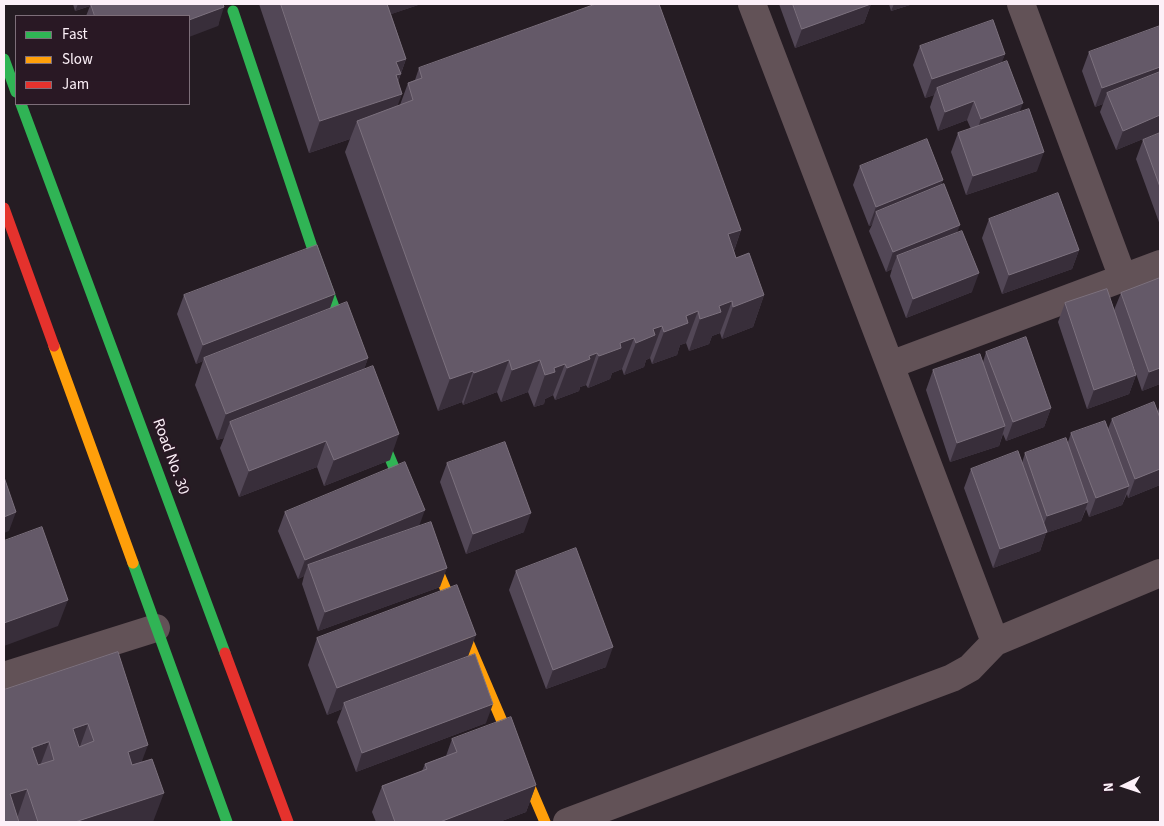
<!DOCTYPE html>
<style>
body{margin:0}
#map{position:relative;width:1164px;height:826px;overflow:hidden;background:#251c23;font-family:"Source Sans 3",sans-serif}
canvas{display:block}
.frame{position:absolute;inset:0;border:5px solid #fcf0f8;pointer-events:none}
.legend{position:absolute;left:15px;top:15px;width:175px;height:90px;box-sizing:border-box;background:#291824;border:1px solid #7d6e79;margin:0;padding:6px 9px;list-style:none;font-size:15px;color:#fcf0f8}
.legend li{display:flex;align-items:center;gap:10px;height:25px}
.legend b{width:25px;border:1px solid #7d6e79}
.north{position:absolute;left:1099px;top:761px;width:50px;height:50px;-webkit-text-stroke:4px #291824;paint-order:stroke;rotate:266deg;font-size:14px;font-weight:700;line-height:20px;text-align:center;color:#fcf0f8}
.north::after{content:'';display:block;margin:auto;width:18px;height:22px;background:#fcf0f8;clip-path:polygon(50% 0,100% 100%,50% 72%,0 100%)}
</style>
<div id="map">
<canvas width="1164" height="826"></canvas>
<div class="frame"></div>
<ul class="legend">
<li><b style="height:6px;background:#30b455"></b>Fast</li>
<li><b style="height:6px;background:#ff9f0a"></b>Slow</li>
<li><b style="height:6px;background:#e5322d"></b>Jam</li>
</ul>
<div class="north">N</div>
</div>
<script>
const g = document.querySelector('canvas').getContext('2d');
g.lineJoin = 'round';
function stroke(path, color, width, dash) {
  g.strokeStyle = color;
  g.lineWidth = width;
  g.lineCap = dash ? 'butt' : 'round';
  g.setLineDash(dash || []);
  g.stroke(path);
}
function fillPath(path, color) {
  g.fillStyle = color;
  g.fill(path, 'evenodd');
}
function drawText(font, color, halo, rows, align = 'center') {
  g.font = font + ' "Source Sans 3",sans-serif';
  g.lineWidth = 4;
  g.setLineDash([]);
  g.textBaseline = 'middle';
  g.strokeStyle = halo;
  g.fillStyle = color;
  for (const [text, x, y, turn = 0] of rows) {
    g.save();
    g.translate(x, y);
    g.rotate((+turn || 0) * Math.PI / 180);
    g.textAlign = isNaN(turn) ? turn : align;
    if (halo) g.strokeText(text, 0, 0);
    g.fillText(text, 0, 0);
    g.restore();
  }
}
const street = new Path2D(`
 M752,4L890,365L995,642
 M1021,4L1123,278
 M890,365L1160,264
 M4,676L156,628
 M567,822L952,678L970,668L995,642L1160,573`);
const fast = new Path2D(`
 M233,11L314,253L347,342
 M4,59L16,92
 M21,104L225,653
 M377,423L387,451L408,501
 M133,563L227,822`);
const slow = new Path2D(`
 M54,346L133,563
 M428,548L545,822`);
const jam = new Path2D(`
 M4,208L54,346
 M225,653L288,822`);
const wall = new Path2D(`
 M73,4H223L218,26L189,16H86L90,6L75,11Z
 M259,4H421L391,14L406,59L398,82L397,106L400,105L408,83L415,80L419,68L741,230L734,251L736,258L764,295L753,327L722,339L720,333L712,336L709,344L689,351L686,343L680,345L677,355L652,364L650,358L646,360L644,367L624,375L622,369L612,373L610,379L588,388L586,385L580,387L579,391L555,400L553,395L545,399L544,404L534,407L528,392L501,402L497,392L463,405L462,402L438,411L345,152L350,139L309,153Z
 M779,4H871L864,23L795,48Z
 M889,4H913L891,11Z
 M920,46L1005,54L1001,63L1020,112L1037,171L966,195L951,152L958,133L971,129L967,120L938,131L930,107L934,95L925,98L913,65Z
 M1089,52L1160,132L1116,150L1100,112L1103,104L1095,107L1082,71Z
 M1160,133V225L1136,159L1143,140Z
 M860,166L943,180L941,185L957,233L972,292L906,318L890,276L892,269L886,272L869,231L872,225L869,226L853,185Z
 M989,219L1079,250L1072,269L1002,294L982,238Z
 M1121,293L1160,384L1142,391L1132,362L1136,375L1129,394L1087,409L1058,322L1065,303L1114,310Z
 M184,295L330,309L368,358L364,369L390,460L324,486L317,467L239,497L220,448L224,438L217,440L195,385L203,361L196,364L177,314Z
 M986,352L1051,408L1044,427L1006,441L1003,434L999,446L950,462L926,390L933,370L983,362Z
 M1160,404V485L1128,498L1127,494L1122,505L1089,517L1086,509L1081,521L1046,533L1040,551L993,568L964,488L971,469L1022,463L1025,453L1068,442L1071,433L1108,429L1112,419L1158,411Z
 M447,463L524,532L466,554L440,482Z
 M285,512L420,526L440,587L318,631L302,584L304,576L298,579L278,531Z
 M516,571L606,667L546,689L509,590Z
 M317,638L468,657L486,723L356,772L337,722L342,709L327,715L308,665Z
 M118,652L142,762L153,822H4V690Z
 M452,739L536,785L526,812L499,822H376L372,812L382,786L422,771L425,764L446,756Z`);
const shadedWall = new Path2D(`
 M78,4H90V6L75,11Z
 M377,4H421L371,21Z
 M871,4L864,23L795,48L802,29Z
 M894,4H913L891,11Z
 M224,7L218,26L189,37V20Z
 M1005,54L998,73L937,88L934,95L925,98L932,79Z
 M406,59L392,97L402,94L390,126L357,121L350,139L309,153L320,121L396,62Z
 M1160,67V84L1107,93L1103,104L1095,107L1102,88Z
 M974,101L967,120L938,131L945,112Z
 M1023,103L1016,122L974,138L981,119Z
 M1160,115V132L1116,150L1123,131Z
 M1044,152L1037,171L966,195L973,176Z
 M943,180L936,199L876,212L872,225L869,226L876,207Z
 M960,225L953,244L897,256L892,269L886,272L893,252Z
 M741,230L730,262L728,234Z
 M1079,250L1072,269L1002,294L1009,275Z
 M979,273L972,292L906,318L913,299Z
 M335,294L328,314L204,358L203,361L196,364L203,345Z
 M764,295L753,327L722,339L733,307Z
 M732,301L720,333L712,336L709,344L689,351L700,319L719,306Z
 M698,311L686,343L680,345L677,355L652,364L664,332L686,316Z
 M662,326L650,358L646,360L644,367L624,375L636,343L653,329Z
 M634,338L622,369L612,373L610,379L588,388L599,356L620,343Z
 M597,353L586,385L580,387L579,391L555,400L567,368L589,356Z
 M368,358L359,385L230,422L224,438L217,440L226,414Z
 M509,360L497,392L463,405L474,373Z
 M540,360L528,392L501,402L512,370Z
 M565,364L553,395L545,399L544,404L534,407L545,375L554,368Z
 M1160,368V384L1142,391L1149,372Z
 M473,371L462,402L438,411L450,379Z
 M1136,375L1129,394L1087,409L1094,390Z
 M1051,408L1044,427L1006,441L1013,422Z
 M1005,426L999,446L950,462L957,443Z
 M399,434L390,460L324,486L334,460Z
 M326,441L317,467L239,497L249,471Z
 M1160,469V485L1128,498L1135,479Z
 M1129,486L1122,505L1089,517L1096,498Z
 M1088,502L1081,521L1046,533L1040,551L993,568L1000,549L1040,534L1047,516Z
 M425,510L418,529L308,565L304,576L298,579L305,560Z
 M16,512L9,531L4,533V517Z
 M531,513L524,532L466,554L473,534Z
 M447,568L440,587L318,631L325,612Z
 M68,600L58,626L4,646V623Z
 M476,635L466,662L344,703L342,709L327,715L337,688Z
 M613,647L606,667L546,689L553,670Z
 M493,704L486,723L356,772L362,753Z
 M88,724L77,755L73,729Z
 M49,742L37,774L32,748Z
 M148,745L136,777L128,752Z
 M536,785L526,812L499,822H440Z
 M27,789L16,821L10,794Z
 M164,793L153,822H75Z`);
const building = new Path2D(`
 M91,4H223L224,7L189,20V16H95Z
 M281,4H387L406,59L396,62L401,74L396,75L402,94L320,121Z
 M596,4H659L741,230L728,234L736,258L749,253L764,295L733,307L732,301L719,306L721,312L700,319L698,311L686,316L688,323L664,332L662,326L653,329L655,335L636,343L634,338L620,343L621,348L599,356L597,353L589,356L590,359L567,368L565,364L554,368L555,372L545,375L540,360L512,370L509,360L474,373L473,371L450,379L357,121L413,100L408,83L422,78L419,68Z
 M793,4H871L802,29Z
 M993,20L1005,54L932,79L920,46Z
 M1160,26V67L1102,88L1089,52Z
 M1007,61L1023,103L981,119L974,101L945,112L937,88Z
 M1160,72V115L1123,131L1107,93Z
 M1029,109L1044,152L973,176L958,133Z
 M1160,133V187L1143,140Z
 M927,139L943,180L876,207L860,166Z
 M944,184L960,225L893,252L876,212Z
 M1058,193L1079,250L1009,275L989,219Z
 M962,231L979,273L913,299L897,256Z
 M317,245L335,294L203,345L184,295Z
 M1160,278V368L1149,372L1121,293Z
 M1107,289L1136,375L1094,390L1065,303Z
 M347,302L368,358L226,414L204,358Z
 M1026,337L1051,408L1013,422L986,352Z
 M980,354L1005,426L957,443L933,370Z
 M373,366L399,434L334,460L326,441L249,471L230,422Z
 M1154,402L1160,418V469L1135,479L1112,419Z
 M1105,421L1129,486L1096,498L1071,433Z
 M1066,438L1088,502L1047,516L1025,453Z
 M505,442L531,513L473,534L447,463Z
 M1018,451L1047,532L1000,549L971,469Z
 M405,462L425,510L305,560L285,512Z
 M4,477L16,512L4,517Z
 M431,522L447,568L325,612L308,565Z
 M42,527L68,600L4,623V541Z
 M576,548L613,647L553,670L516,571Z
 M457,585L476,635L337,688L317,638Z
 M118,652L148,745L128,752L132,765L152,759L164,793L75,822H38L27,789L10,794L19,822H4V690ZM88,724L94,741L79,747L73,729ZM49,742L54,760L38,765L32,748Z
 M475,654L493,704L362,753L344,703Z
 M511,717L536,785L440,822H395L382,786L427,769L425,764L457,752L452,739Z`);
const streetNames = [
 ["Road No. 30",170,457,70]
];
stroke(street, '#625257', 28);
stroke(fast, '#30b455', 11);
stroke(slow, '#ff9f0a', 11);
stroke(jam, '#e5322d', 11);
fillPath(wall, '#524756');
fillPath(shadedWall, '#382e3a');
fillPath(building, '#645968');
stroke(building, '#7c717e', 1);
drawText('16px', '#fcf0f8', '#291824', streetNames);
</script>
